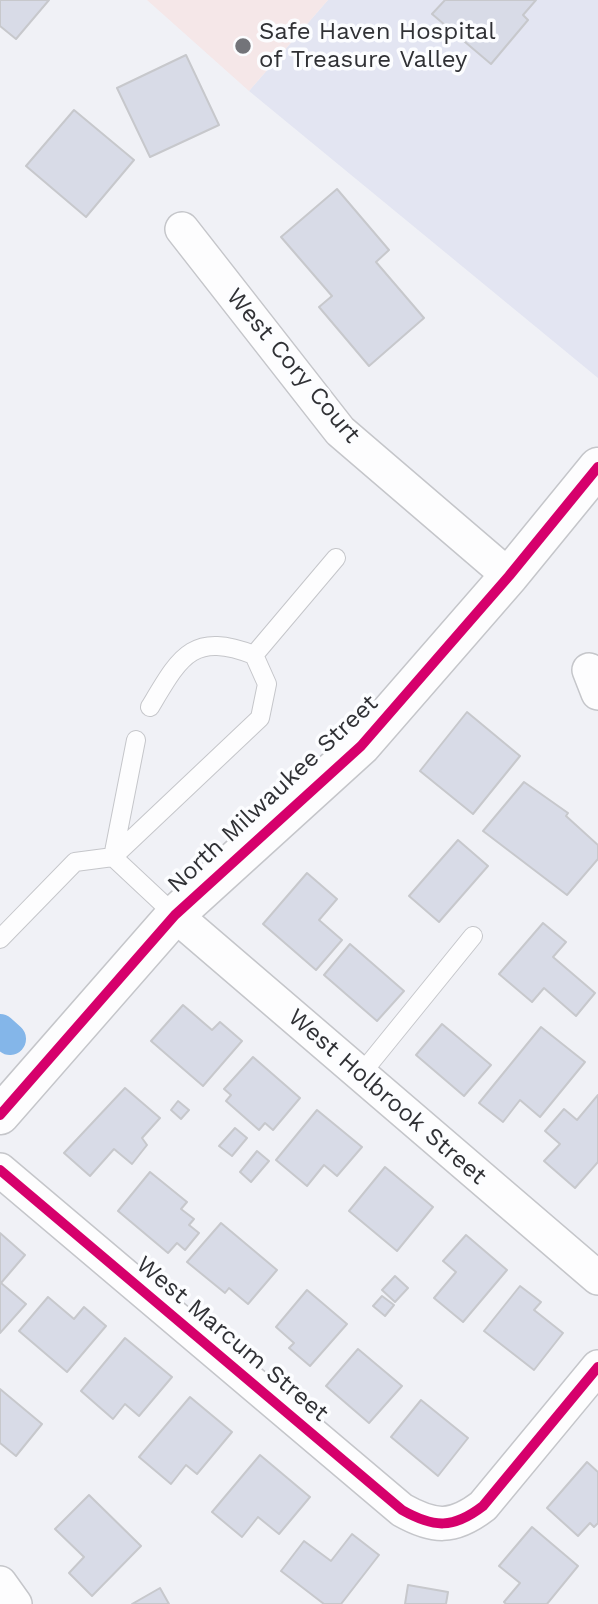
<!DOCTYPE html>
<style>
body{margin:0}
canvas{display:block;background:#f0f1f6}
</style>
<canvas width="598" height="1604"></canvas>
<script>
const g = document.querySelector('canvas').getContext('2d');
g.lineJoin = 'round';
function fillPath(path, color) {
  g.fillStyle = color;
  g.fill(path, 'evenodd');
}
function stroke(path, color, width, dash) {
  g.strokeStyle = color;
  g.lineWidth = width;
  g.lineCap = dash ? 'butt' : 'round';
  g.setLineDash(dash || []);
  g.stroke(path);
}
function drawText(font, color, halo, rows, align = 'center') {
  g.font = font + ' "Work Sans",sans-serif';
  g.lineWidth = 7;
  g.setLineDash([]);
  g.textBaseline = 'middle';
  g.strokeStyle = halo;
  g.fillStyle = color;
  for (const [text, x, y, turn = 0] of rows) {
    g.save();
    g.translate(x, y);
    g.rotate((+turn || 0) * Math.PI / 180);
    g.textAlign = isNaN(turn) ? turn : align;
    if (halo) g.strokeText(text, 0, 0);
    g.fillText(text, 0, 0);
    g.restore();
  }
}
const built = new Path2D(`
 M328,0H598V378L249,91Z`);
const medical = new Path2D(`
 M147,0H328L249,91Z`);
const canal = new Path2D(`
 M0,1030L10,1039`);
const building = new Path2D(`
 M0,0H49L16,39L0,26Z
 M445,0H536L523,15L528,20L491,64L432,14Z
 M186,55L219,125L150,157L117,88Z
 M74,110L134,160L86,217L26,166Z
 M337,189L389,250L376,262L424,318L369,366L319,307L332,296L281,237Z
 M467,712L520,756L473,814L420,771Z
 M524,782L568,813L566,816L598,845V859L567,895L483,831Z
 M458,840L488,866L439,922L409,896Z
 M307,873L337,899L319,920L342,940L316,970L263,924Z
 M543,923L566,942L553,957L595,993L576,1016L544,988L532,1002L499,974Z
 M350,944L404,991L377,1021L324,975Z
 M183,1005L212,1030L220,1022L242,1041L203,1086L151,1041Z
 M442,1024L491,1065L464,1096L416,1055Z
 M541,1027L585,1062L540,1117L520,1100L503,1122L479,1103Z
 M253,1057L300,1098L273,1130L265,1123L259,1130L226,1101L231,1095L224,1089Z
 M125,1088L160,1118L142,1138L147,1145L132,1164L114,1149L90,1176L64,1153Z
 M598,1095V1162L575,1188L544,1161L560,1144L545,1131L564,1109L577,1120Z
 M178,1101L189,1110L181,1119L171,1110Z
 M317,1110L362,1147L337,1176L324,1165L307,1186L276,1160Z
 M235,1128L247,1138L232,1156L219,1146Z
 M257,1151L269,1161L251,1182L240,1172Z
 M385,1167L433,1207L397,1251L349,1211Z
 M150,1172L187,1202L181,1209L194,1219L189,1225L199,1233L185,1250L177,1243L168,1253L118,1211Z
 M221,1223L277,1270L248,1304L229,1288L225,1293L187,1262Z
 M0,1233L25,1255L1,1283L26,1304L0,1333Z
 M466,1235L507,1270L463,1322L434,1298L456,1272L443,1261Z
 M395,1276L408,1288L395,1302L382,1290Z
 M520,1286L541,1302L534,1310L563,1333L534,1370L484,1331Z
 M307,1290L347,1324L310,1366L289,1348L294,1343L276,1327Z
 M382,1296L394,1305L385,1316L373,1306Z
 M48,1297L74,1319L84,1307L106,1326L67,1372L19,1331Z
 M125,1338L172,1377L139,1416L125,1404L113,1419L81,1391Z
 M358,1349L402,1386L369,1423L326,1386Z
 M0,1389L42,1424L16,1456L0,1443Z
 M190,1397L232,1432L197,1474L186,1465L171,1484L139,1457Z
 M421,1400L468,1438L438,1476L391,1437Z
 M260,1455L310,1497L279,1534L258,1517L242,1537L212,1512Z
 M587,1462L598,1472V1523L594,1527L590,1523L578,1536L547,1508Z
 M89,1495L141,1546L92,1596L69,1573L84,1557L55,1529Z
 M532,1527L578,1566L547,1604H506L504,1602L520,1583L499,1566Z
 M352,1534L379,1555L341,1604H324L281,1571L304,1541L331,1561Z
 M408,1585L448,1592L446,1604H405Z
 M160,1588L169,1604H132Z`);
const service = new Path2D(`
 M150,707C180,657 192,631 254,655
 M175,915L113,857L260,718L267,684L254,655L336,558
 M0,939L75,862L113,857L136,740
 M361,1074L473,936`);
const minor = new Path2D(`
 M182,229L340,431L509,576
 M589,670L598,693
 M175,915L598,1278
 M0,1170L402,1510C434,1528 453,1529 483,1506L598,1367
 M0,1583L15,1604`);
const secondary = new Path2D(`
 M0,1115L175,915L361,746L509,576L598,467`);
const cycleway = new Path2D(`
 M0,1115L175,915L361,746L509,576L598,467
 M0,1170L402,1510C434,1528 453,1529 483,1506L598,1367`);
const markers = [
 [243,46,9,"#737479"]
];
const poiNames = [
 ["Safe Haven Hospital",259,32],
 ["of Treasure Valley",259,60]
];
const streetNames = [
 ["West Cory Court",293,366,50],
 ["North Milwaukee Street",273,794,-43],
 ["West Holbrook Street",387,1097,41],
 ["West Marcum Street",232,1339,40]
];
fillPath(built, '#e3e5f2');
fillPath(medical, '#f5e7e8');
stroke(canal, '#84b6e9', 32);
fillPath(building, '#d8dbe7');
stroke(building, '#c7c8cc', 2);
stroke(service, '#c5c6ca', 20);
stroke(minor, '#c5c6ca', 36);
stroke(secondary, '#c5c6ca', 41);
stroke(service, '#fdfdfe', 18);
stroke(minor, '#fdfdfe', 33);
stroke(secondary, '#fdfdfe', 38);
stroke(cycleway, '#d6006c', 10);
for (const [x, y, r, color] of markers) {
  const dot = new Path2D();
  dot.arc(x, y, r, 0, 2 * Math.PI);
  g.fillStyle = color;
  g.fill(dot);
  stroke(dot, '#fcfdff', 2.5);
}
drawText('24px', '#303135', '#fcfdff', poiNames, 'left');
drawText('24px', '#303135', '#fcfdff', streetNames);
</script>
